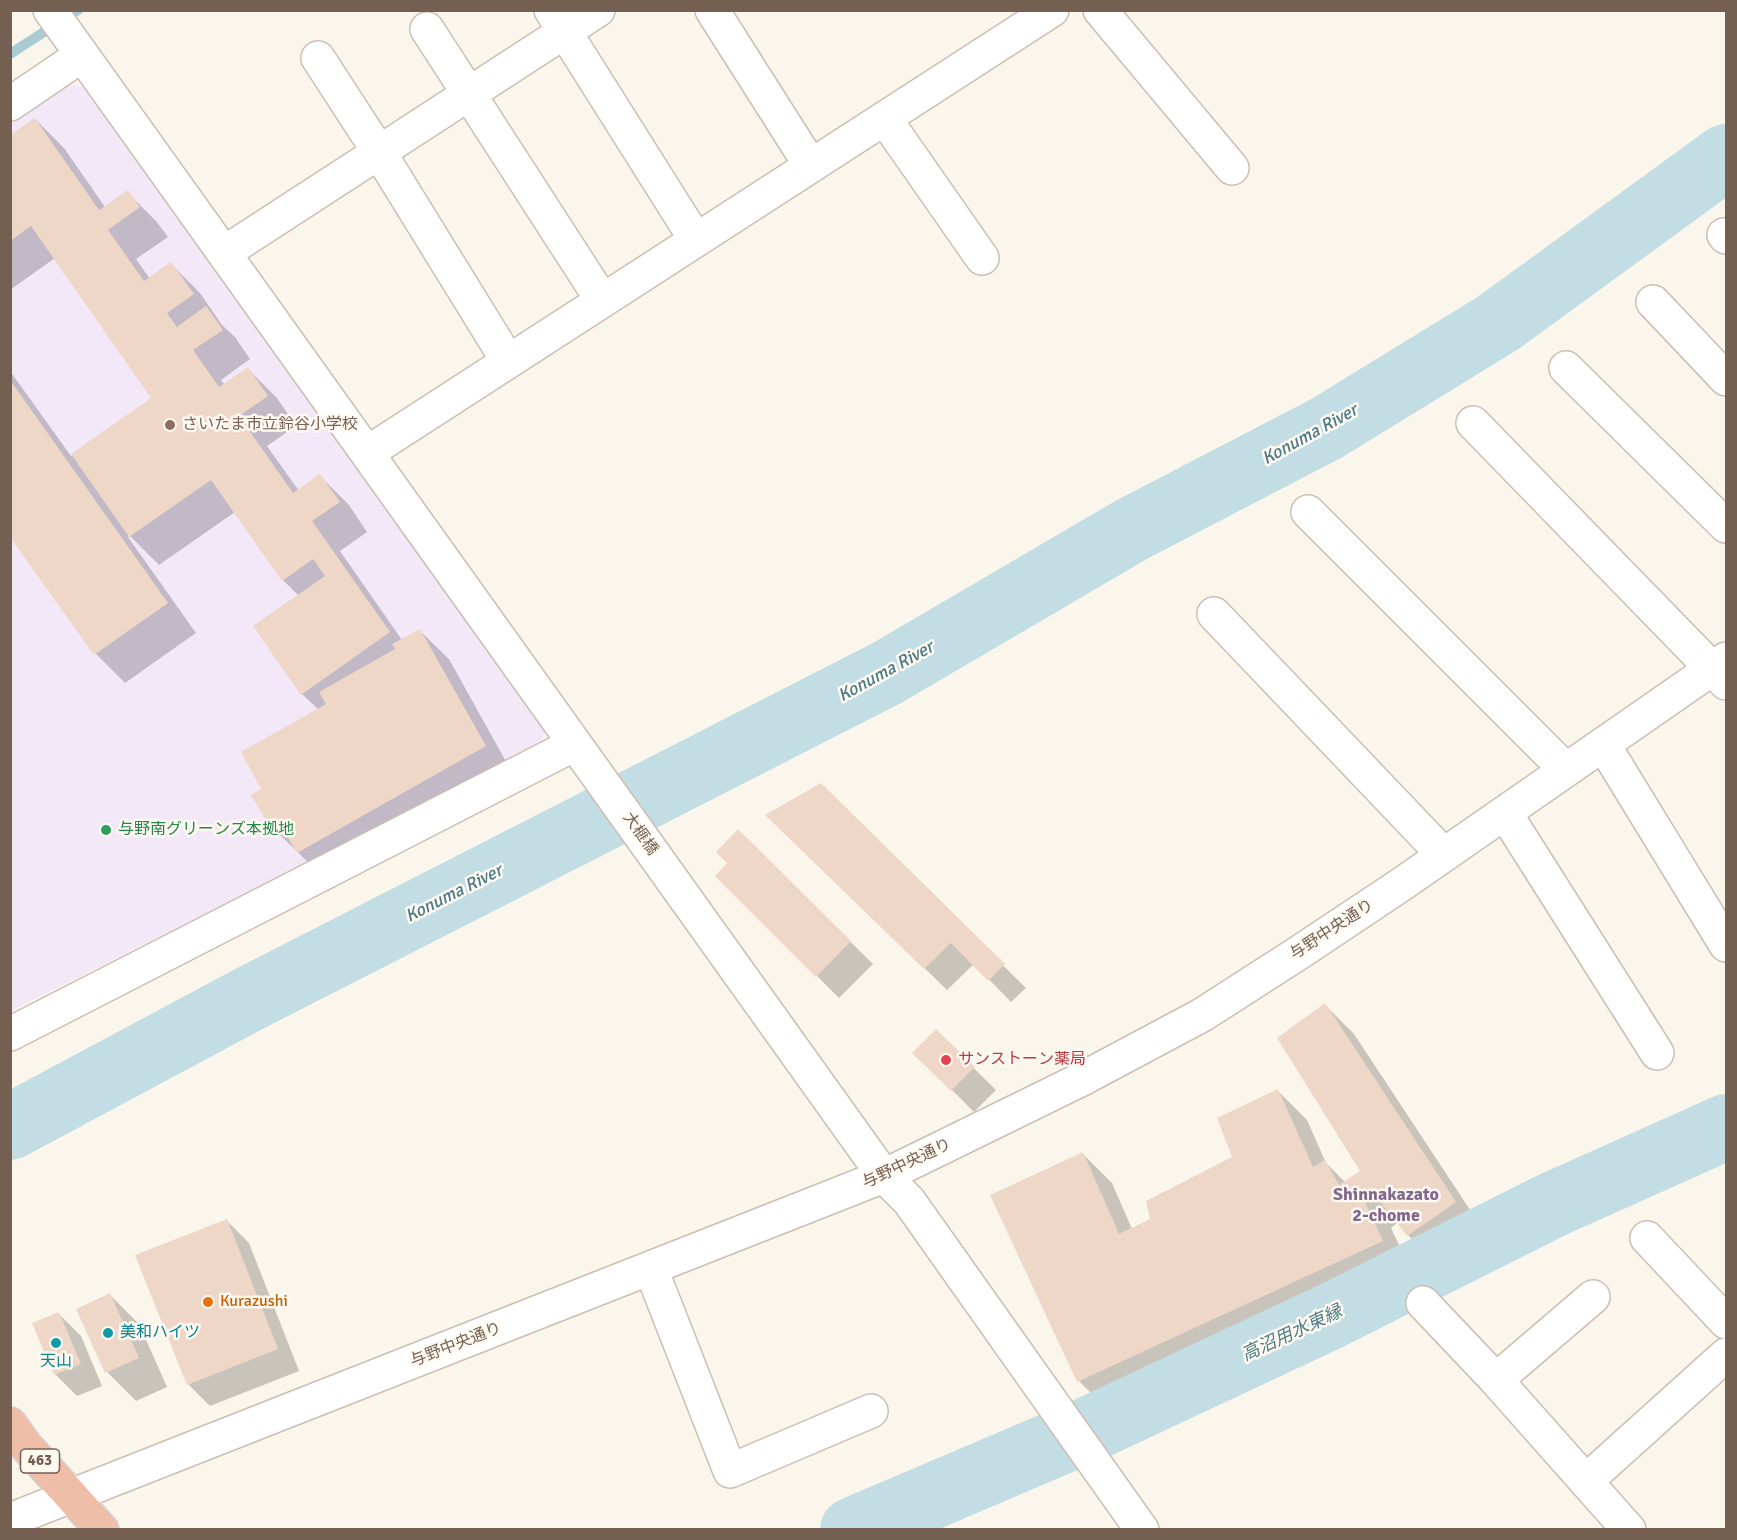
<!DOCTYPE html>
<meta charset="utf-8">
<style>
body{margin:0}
#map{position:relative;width:1737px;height:1540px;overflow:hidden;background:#fbf6ec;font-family:Signika,sans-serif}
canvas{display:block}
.frame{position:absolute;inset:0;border:12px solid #745f51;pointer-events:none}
</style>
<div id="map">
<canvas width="1737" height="1540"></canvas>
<div class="frame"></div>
</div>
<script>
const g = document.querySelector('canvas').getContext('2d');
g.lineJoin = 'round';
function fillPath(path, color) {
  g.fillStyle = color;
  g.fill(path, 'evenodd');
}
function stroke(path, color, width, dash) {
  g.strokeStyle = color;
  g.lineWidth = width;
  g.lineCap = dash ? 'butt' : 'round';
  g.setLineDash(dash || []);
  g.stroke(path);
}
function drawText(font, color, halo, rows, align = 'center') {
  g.font = font + ' Signika,"Noto Sans JP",sans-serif';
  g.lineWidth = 5;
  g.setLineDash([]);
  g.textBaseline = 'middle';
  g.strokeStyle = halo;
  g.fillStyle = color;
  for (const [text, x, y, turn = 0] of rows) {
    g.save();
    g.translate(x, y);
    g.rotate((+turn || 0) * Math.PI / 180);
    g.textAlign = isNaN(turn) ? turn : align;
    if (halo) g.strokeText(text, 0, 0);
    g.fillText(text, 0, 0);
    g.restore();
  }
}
const education = new Path2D(`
 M67,84L85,87L548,727L539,747L11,1011V123Z`);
const shadow = new Path2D(`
 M35,119L64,148L105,207L127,192L156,221L168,237L136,259L150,279L171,264L200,293L222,325L235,337L250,359L221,380L225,385L248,369L277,398L296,426L267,446L299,491L320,476L349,505L367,532L340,551L402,640L419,630L449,659L514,776L327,881L269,824L253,795L263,790L319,710L302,694L299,596L283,580L235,512L159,565L130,536L128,537L196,633L125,683L96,654L10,534V371L71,456L153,398L55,258L10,290V136Z
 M821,785L1026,988L1011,1002L974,964L947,990L790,837Z
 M738,831L873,964L839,998L717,876L729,863Z
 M1325,1005L1354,1034L1484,1231L1437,1264L1408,1235L1398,1222L1391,1228L1411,1270L1108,1410L1079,1381L1083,1154L1112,1183L1132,1229L1151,1219L1233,1158L1278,1091L1307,1120L1326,1163L1345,1182L1362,1172Z
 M936,1031L996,1090L974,1112L915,1053Z
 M227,1221L249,1243L299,1371L210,1406L188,1384Z
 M110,1295L139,1324L167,1387L136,1401L107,1372L78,1309Z
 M59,1314L81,1336L102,1386L77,1396L55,1374Z`);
const stream = new Path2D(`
 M10,54L78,10`);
const river = new Path2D(`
 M10,1127L247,1000L887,673L1131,530L1327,428L1498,323L1726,157
 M853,1530L1090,1429L1331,1316L1552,1205L1726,1127`);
const building = new Path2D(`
 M35,118L99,210L128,190L140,207L108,230L144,281L171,262L194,294L167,313L177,327L206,306L223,330L193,350L219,387L248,367L268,396L239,416L293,493L320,474L340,502L312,521L390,632L301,695L253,626L325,576L313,559L282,581L211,480L129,537L71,454L151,398L31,226L10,241V135Z
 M10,380L168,603L94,655L10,537Z
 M420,629L486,746L297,853L277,819L268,824L251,795L261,789L241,752L326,704L319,692L395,649L392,644Z
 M821,783L1005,964L988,981L951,943L924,969L765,815Z
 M738,829L851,941L816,977L715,876L727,863L716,852Z
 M1325,1003L1456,1202L1407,1236L1372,1191L1363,1198L1383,1241L1077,1382L990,1195L1083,1152L1119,1234L1150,1219L1146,1201L1232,1157L1217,1118L1278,1089L1313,1167L1325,1160L1339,1185L1360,1171L1277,1038Z
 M936,1029L975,1067L951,1091L912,1053Z
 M227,1219L278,1349L187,1385L135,1255Z
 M110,1293L139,1358L105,1373L76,1309Z
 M59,1312L81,1364L54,1375L32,1323Z`);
const minor = new Path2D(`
 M50,10L884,1176L909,1201L1142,1530
 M551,10L696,240
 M712,10L811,166
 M1100,10L1232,168
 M427,29L602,300
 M318,58L379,152L508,361
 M10,104L82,55
 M885,119L982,258
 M1724,235L1726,237
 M224,253L598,10
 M1653,302L1726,379
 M1566,368L1726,526
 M1473,423L1726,683
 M367,453L1052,10
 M1308,512L1565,769
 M1214,614L1443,854
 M1603,744L1726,945
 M1505,813L1657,1053
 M10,1034L575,744
 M1647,1238L1726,1322
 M651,1269L730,1471L871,1411
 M1423,1303L1496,1380L1629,1530
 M1496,1380L1593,1297
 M1586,1481L1726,1355
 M10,1520L884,1176L1082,1079L1202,1015L1300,952L1402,884L1726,659`);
const highway = new Path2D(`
 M10,1424L25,1445L102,1530`);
const markers = [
 [170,425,6,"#8d6e63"],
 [106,830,6,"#2e9e5b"],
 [946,1060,6,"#e0444e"],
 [208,1302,6,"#e8710a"],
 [108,1333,6,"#0f9aa8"],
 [56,1343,6,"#0f9aa8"]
];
const shields = [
 [40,1461,39]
];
const shieldNames = [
 ["463",40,1461]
];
const educationNames = [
 ["さいたま市立鈴谷小学校",182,425]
];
const leisureNames = [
 ["与野南グリーンズ本拠地",118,830]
];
const streetNames = [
 ["大榧橋",640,834,55],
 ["与野中央通り",1332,930,-33],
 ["与野中央通り",907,1164,-25],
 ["与野中央通り",456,1345,-21]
];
const healthNames = [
 ["サンストーン薬局",958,1060]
];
const foodNames = [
 ["Kurazushi",220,1302]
];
const cultureNames = [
 ["美和ハイツ",120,1333],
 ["天山",56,1362,"center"]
];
const waterNames = [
 ["Konuma River",1310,435,-29],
 ["Konuma River",886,672,-29],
 ["Konuma River",454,894,-27],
 ["高沼用水東縁",1292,1334,-25]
];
const neighbourhoodNames = [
 ["Shinnakazato",1386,1195],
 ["2-chome",1386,1216]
];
fillPath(education, '#f3e8f8');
fillPath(shadow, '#0003');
stroke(stream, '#a9ccd4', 10);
stroke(river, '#c2dde3', 66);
fillPath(building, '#eed7c6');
stroke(minor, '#cdbeb2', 36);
stroke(highway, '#d8d2ce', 36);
stroke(minor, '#fff', 33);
stroke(highway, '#efbea9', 33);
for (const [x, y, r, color] of markers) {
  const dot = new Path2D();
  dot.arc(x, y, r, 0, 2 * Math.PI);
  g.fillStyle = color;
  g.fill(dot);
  stroke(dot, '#fefaf2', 2);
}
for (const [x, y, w] of shields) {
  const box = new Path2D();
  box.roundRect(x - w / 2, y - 12, w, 24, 4.5);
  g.fillStyle = '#fefaf2';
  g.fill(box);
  stroke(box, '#745f51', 1.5);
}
drawText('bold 15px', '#745f51', null, shieldNames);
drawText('16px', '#785e54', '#fefaf2', educationNames, 'left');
drawText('16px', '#27864d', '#fefaf2', leisureNames, 'left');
drawText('16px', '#745f51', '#fefaf2', streetNames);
drawText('16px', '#be3a42', '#fefaf2', healthNames, 'left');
drawText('16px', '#c56008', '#fefaf2', foodNames, 'left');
drawText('16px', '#0d838f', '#fefaf2', cultureNames, 'left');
drawText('italic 18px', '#4c7a85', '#fefaf2', waterNames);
drawText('bold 18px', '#84698f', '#fefaf2', neighbourhoodNames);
</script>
